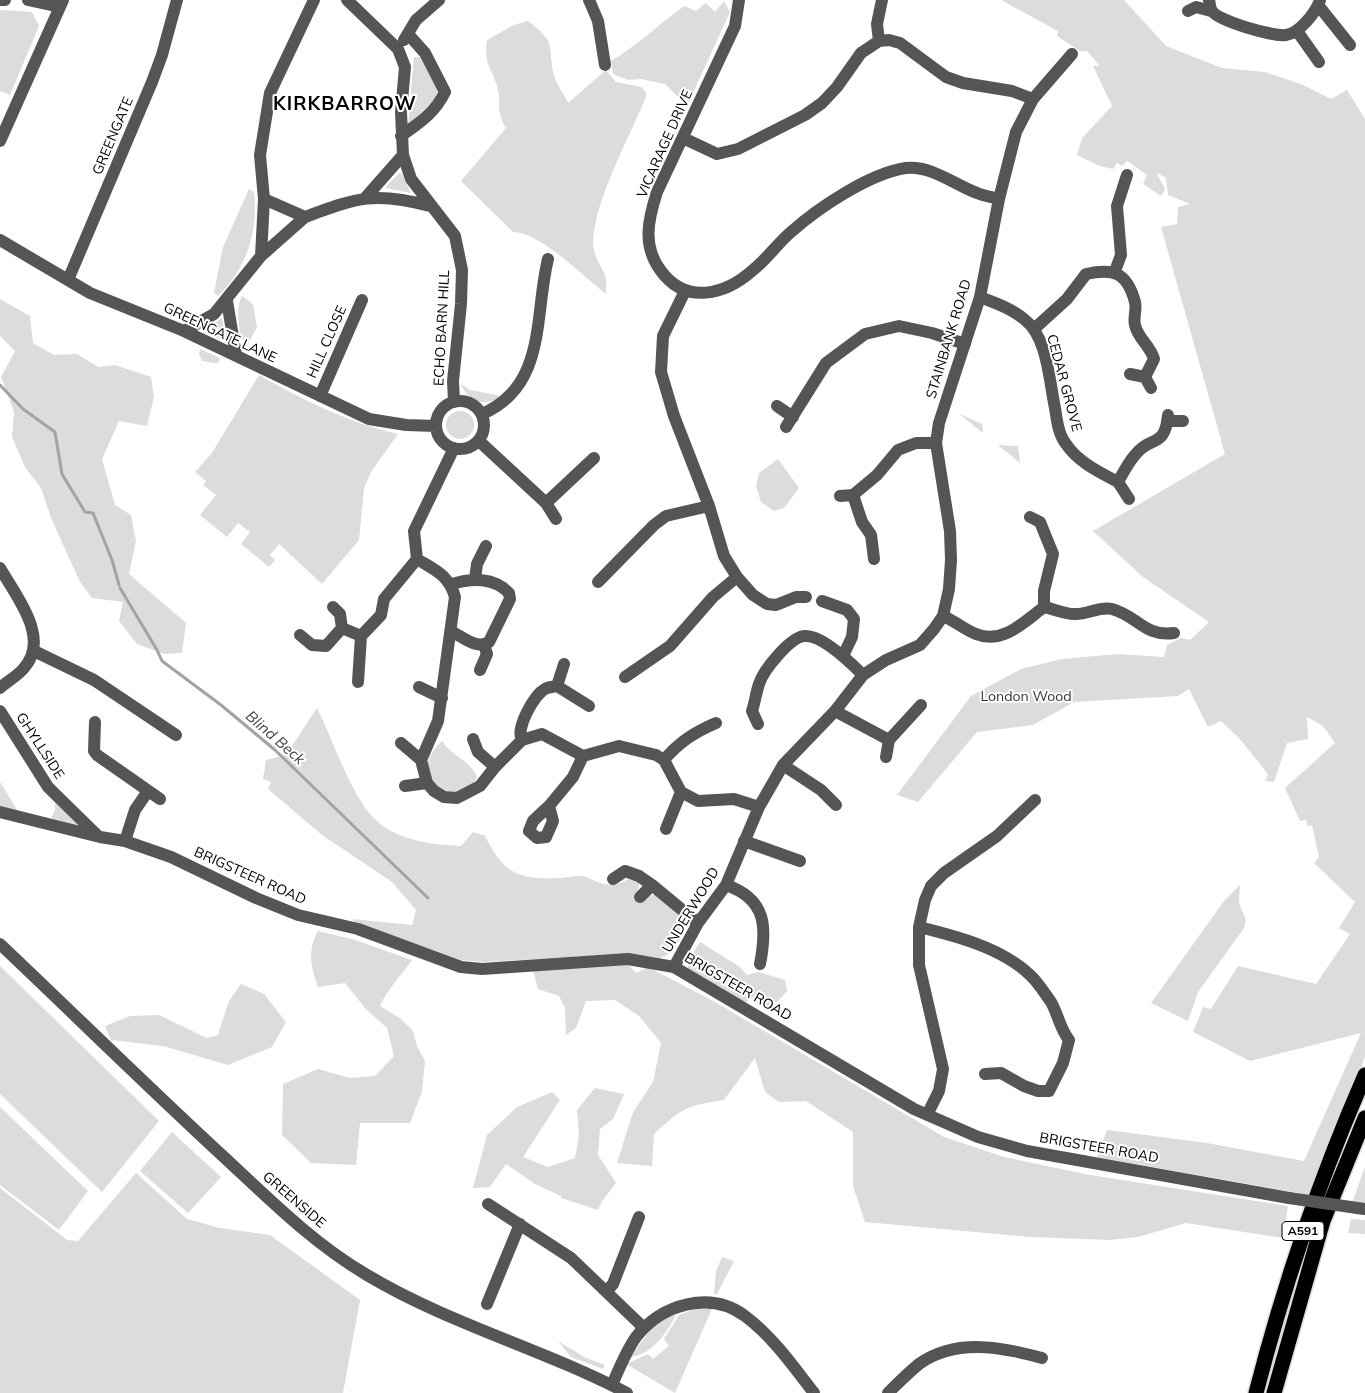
<!DOCTYPE html>
<style>
body{margin:0}
canvas{display:block;background:#fff}
</style>
<canvas width="1365" height="1393"></canvas>
<script>
const g = document.querySelector('canvas').getContext('2d');
g.lineJoin = 'round';
function fillPath(path, color) {
  g.fillStyle = color;
  g.fill(path, 'evenodd');
}
function stroke(path, color, width, dash) {
  g.strokeStyle = color;
  g.lineWidth = width;
  g.lineCap = dash ? 'butt' : 'round';
  g.setLineDash(dash || []);
  g.stroke(path);
}
function drawText(font, color, halo, rows, align = 'center') {
  g.font = font + ' Mulish,sans-serif';
  g.lineWidth = 4;
  g.setLineDash([]);
  g.textBaseline = 'middle';
  g.strokeStyle = halo;
  g.fillStyle = color;
  for (const [text, x, y, turn = 0] of rows) {
    g.save();
    g.translate(x, y);
    g.rotate((+turn || 0) * Math.PI / 180);
    g.textAlign = isNaN(turn) ? turn : align;
    if (halo) g.strokeText(text, 0, 0);
    g.fillText(text, 0, 0);
    g.restore();
  }
}
const green = new Path2D(`
 M1001,0H1124L1166,46L1222,68L1265,72L1301,84L1331,99L1347,90L1365,119V1057L1310,1195L1097,1157L1107,1130L1207,1143L1304,1161L1361,1033L1250,1061L1193,1032L1203,1007L1211,1009L1238,966L1316,984L1350,934L1339,928L1355,902L1314,863L1319,857L1312,825L1308,826L1306,820L1300,821L1285,788L1335,743L1323,726L1307,717L1308,739L1287,743L1274,782L1265,781L1268,774L1239,738L1221,721L1208,727L1189,689L1178,696L1074,702L1033,725L977,732L918,802L897,795L971,696L1021,669L1062,659L1118,654L1164,657L1167,645L1181,638L1190,640L1209,622L1143,577L1093,531L1225,454L1161,227L1177,224L1178,207L1190,204L1168,195L1166,178L1156,172L1165,189L1161,196L1143,184L1147,175L1127,161L1122,166L1117,163L1113,169L1100,166L1077,155L1082,138L1112,106L1093,66H1100L1087,51H1080L1057,36L1058,31Z
 M724,1L730,12L687,106L665,84L641,79L628,80L613,74L611,61C637,46 659,24 684,6L696,11L706,3L715,12Z
 M0,10L32,12L39,26L10,95L0,91Z
 M528,21C558,44 547,43 554,75C556,84 564,94 568,103L606,70L616,82L641,87L647,94C631,135 594,200 593,243C593,255 601,265 605,275C607,281 606,288 606,294C585,278 539,231 513,232L461,181L506,128C495,110 502,103 497,86C490,65 484,64 487,40L514,25Z
 M414,57H420L438,90L435,99L408,125Z
 M399,173H401L411,193L385,188Z
 M249,189L254,192C259,230 246,270 218,296L214,293L223,247Z
 M242,296L253,304L257,327L246,348C239,336 235,308 242,296Z
 M0,299L30,316L33,343L54,355L77,354L98,367L115,365L151,377L154,397L147,426L119,421L102,459L115,505L131,515L136,541L129,574L186,623L182,653L165,654L137,644L119,621L123,602L92,598L80,582L51,518L41,488L25,467L12,437L14,412L1,377L15,351L0,336Z
 M222,318L225,342L202,331Z
 M200,349L220,358L219,362L214,363L202,361L199,354Z
 M259,375C303,400 349,423 398,434L371,472L364,488L359,540L322,584L279,544L270,555L275,560L269,567L241,544L250,532L238,523L227,537L200,515L216,495L203,485L206,481L195,472L212,453Z
 M461,384L470,390L501,396C485,408 468,402 461,384Z
 M446 425a14 14 0 1 1 28 0a14 14 0 1 1-28 0Z
 M958,413L982,424L983,433Z
 M998,445L1018,446L1020,463Z
 M778,459L799,488L784,508L774,511L761,502L756,486L759,473Z
 M317,708C333,739 352,800 378,822C400,841 434,845 461,846L473,832L485,836C503,872 517,880 558,878C565,878 573,876 581,876C586,876 590,879 595,881C609,887 618,885 631,878L639,882V888L634,895H657L681,915L685,931L673,952L660,958L628,954L482,962L461,960L354,922L352,919L412,925L416,910L392,882L322,835L268,789L271,782L263,779L266,760L286,755Z
 M442,741C455,759 466,757 477,776C467,812 398,781 442,741Z
 M0,782L19,813L0,808Z
 M55,801L89,830L51,818L55,810Z
 M1240,885L1239,903L1246,920L1244,928L1198,992L1188,1021L1151,1003L1224,901Z
 M318,931L355,940L412,960C401,976 388,988 380,1006L400,1018L413,1031L417,1046L425,1061L422,1092L410,1123H360L356,1165L311,1163L282,1135L283,1084L318,1069L350,1078L375,1076L394,1056L387,1028L365,1008L345,983L318,987C311,968 307,949 318,931Z
 M700,942L740,967L747,975L758,972L785,980L787,991L778,1001L767,1007L751,999L744,1004L688,972V961Z
 M627,963L636,973L648,967L715,1002L944,1137L1004,1157L1090,1175L1288,1206L1283,1238L1186,1223L1138,1237L1110,1240L1030,1237L865,1222L853,1186V1132L806,1101L779,1102L765,1092L755,1058L724,1100C684,1106 683,1108 654,1134L652,1166L617,1163L633,1112L653,1082L661,1043L639,1016L615,1000L586,1001L576,1028L566,1035L565,1008L559,996L538,989L533,970Z
 M0,966L159,1121L102,1192L0,1094Z
 M241,984L264,994L286,1022L272,1047L228,1065L163,1046L111,1040L105,1026L130,1016L159,1015L207,1038L218,1035L229,1001Z
 M595,1088L624,1094L613,1119L600,1129L598,1155L616,1183L602,1201L598,1210L561,1198V1196L535,1184L506,1164L490,1187L473,1188L487,1135L517,1107L552,1092L560,1100L523,1157L548,1167L575,1158L579,1135L577,1110Z
 M0,1107L88,1191L59,1230L0,1185Z
 M172,1132L221,1177L188,1213L140,1171Z
 M1365,1167V1206L1352,1203Z
 M136,1173L187,1219L220,1228L270,1235L360,1300L343,1393H0V1188L67,1240L78,1241Z
 M1351,1219L1365,1220V1234L1348,1233Z
 M722,1257L734,1261L717,1294H714L716,1271Z
 M697,1308L712,1309L675,1393L626,1364L648,1354L653,1359L669,1346L664,1339L679,1315Z
 M674,1313L675,1317C667,1332 651,1356 630,1357L652,1328Z
 M558,1341L584,1357L605,1365L603,1369L571,1357Z`);
const stream = new Path2D(`
 M0,385L23,409L55,432L62,474L85,512L93,513L112,560L119,585
 M120,588L157,650L162,661L221,705L275,750L428,898`);
const minor = new Path2D(`
 M0,0H5
 M28,0L60,7
 M347,0L398,49L405,67L401,112L403,155L411,179L455,236L462,270L461,304L453,381L454,402
 M589,0L598,21L605,65
 M739,0L735,26L657,192C648,220 642,246 661,271C686,305 725,295 753,270C767,259 777,244 791,232C818,208 870,173 906,168C931,165 955,185 977,193C984,196 992,197 999,199
 M1209,0C1210,3 1210,9 1212,11C1218,21 1274,37 1286,35C1300,33 1316,12 1320,0
 M1318,5L1350,45
 M1188,11L1196,7L1211,11
 M1297,31L1319,62
 M404,40L416,20L439,0
 M879,41L877,24L882,0
 M401,136C419,123 435,113 445,92L425,53L408,34
 M683,138L717,154L738,149L805,115L822,103L837,87L861,53L879,41L889,40L900,43L946,77L963,83L1012,91L1033,99
 M0,141L63,0
 M366,197L403,155
 M305,217C357,198 374,191 430,206
 M0,240L90,293L184,331L369,419L406,425L436,426
 M261,256L264,199L260,155L270,93L314,0
 M1115,271L1121,255L1117,206L1127,175
 M68,280L152,82L162,55L177,0
 M685,291L663,336L661,372L674,416L709,506L724,556L737,577L753,595L767,604L776,605L796,597H806
 M980,297C995,303 1011,308 1024,319C1048,337 1049,381 1055,408C1057,420 1058,434 1066,444C1078,462 1099,472 1118,482C1123,473 1128,463 1135,455C1150,435 1165,449 1168,415
 M227,301L236,355
 M1034,329L1067,299L1086,274C1113,268 1127,272 1135,302C1137,309 1133,318 1135,325C1138,339 1150,345 1154,359L1145,377L1151,388
 M184,331L214,314L261,256L305,217L264,199
 M1130,374L1145,377
 M320,396L362,300
 M436 425a24 24 0 1 1 48 0a24 24 0 1 1-48 0Z
 M777,406L793,417
 M482,414C547,386 534,316 548,259
 M1167,421H1183
 M786,427L826,363L865,334L899,326L932,333L965,344
 M479,441L546,503L556,519
 M1118,482L1129,499
 M840,496L853,495
 M546,503L594,458
 M1030,517L1040,522L1053,554L1044,591V607
 M417,559C435,570 449,575 455,597L438,721L421,760L427,783L434,791L444,797L457,798L480,786L495,767L522,740L542,734L583,756L619,746L656,755L664,760L681,792L698,801L734,799L759,807
 M874,559L871,535L862,522L853,495L877,475L898,450L916,443H936
 M0,568C16,596 51,638 24,668C18,676 7,681 0,688
 M475,579L477,564L486,546
 M598,582L654,525L666,516L709,506
 M822,601L847,610L854,619L852,637L843,656
 M333,607L340,614L342,628L361,636
 M943,616C955,621 965,630 976,634C1003,645 1025,621 1044,607C1054,609 1065,614 1074,614C1087,615 1099,606 1112,609C1138,616 1144,637 1174,633
 M451,631C463,637 477,650 489,642L510,599L509,593C494,577 471,578 452,584
 M300,635L312,645L326,646L342,628
 M34,651L94,680L176,735
 M480,670L487,654L484,645
 M625,677L670,646L713,597L737,577
 M358,682L361,636L381,615L384,599L417,559L414,531L454,448
 M557,686L564,664
 M419,687L442,698
 M0,711L48,787L98,836
 M835,711L889,740
 M95,722L94,751L97,755L160,799
 M758,724L752,711C755,702 756,693 759,684C763,671 791,635 806,636C823,636 852,664 863,675
 M473,739L478,752L495,767
 M522,740C515,729 534,695 545,689C548,687 553,687 557,686L589,706
 M401,743L421,760
 M886,757L889,740L921,705
 M664,760C679,742 695,732 716,723
 M783,765L821,790L836,805
 M405,786L427,783
 M549,806L533,821L529,831L537,838L546,837L553,821L549,806L573,777L583,756
 M0,812L100,837L125,841L171,857L256,898L298,915L358,929L461,967L482,969L628,959L674,967L914,1109L978,1137L1027,1151L1289,1198
 M666,829L681,792
 M125,841L135,810L148,791
 M744,841L800,861
 M613,879L625,871L639,876L652,885L698,923
 M726,885C767,899 767,928 760,964
 M640,897L652,885
 M919,927C956,936 1002,948 1030,975C1038,982 1045,994 1051,1002C1058,1014 1060,1029 1069,1040L1063,1063L1049,1091H1038L1024,1086L1001,1073L985,1074
 M0,944C75,1015 149,1088 225,1158C269,1199 314,1244 367,1275C449,1324 543,1349 627,1393
 M674,967L698,923L726,885L759,807L783,765L835,711L863,675L886,660L920,645L934,629L943,616L949,589L951,560L950,531L936,443L939,423L980,297L999,199L1016,132L1033,99L1072,54
 M927,1115L939,1091L943,1069L919,965V927L925,900L931,886L944,873L997,836L1035,800
 M488,1204L571,1258L644,1328
 M607,1291L613,1284L639,1217
 M487,1304L520,1224
 M612,1385C619,1369 626,1351 636,1337C662,1304 710,1290 745,1316C773,1337 793,1366 814,1393
 M888,1393C898,1383 908,1373 919,1364C956,1338 1002,1347 1042,1358`);
const highway = new Path2D(`
 M1256,1393C1284,1284 1320,1178 1365,1075
 M1274,1393L1323,1221L1365,1118`);
const minorBridge = new Path2D(`
 M1289,1198L1364,1209`);
const shields = [
 [1303,1231,42]
];
const shieldNames = [
 ["A591",1303,1231]
];
const streetNames = [
 ["GREENGATE",113,136,-67],
 ["VICARAGE DRIVE",665,144,-66],
 ["ECHO BARN HILL",442,328,-87],
 ["GREENGATE LANE",220,333,25],
 ["STAINBANK ROAD",949,339,-73],
 ["HILL CLOSE",327,342,-66],
 ["CEDAR GROVE",1064,383,75],
 ["GHYLLSIDE",40,746,57],
 ["BRIGSTEER ROAD",250,876,24],
 ["UNDERWOOD",691,910,-59],
 ["BRIGSTEER ROAD",738,987,30],
 ["BRIGSTEER ROAD",1099,1148,10],
 ["GREENSIDE",294,1200,41]
];
const parkNames = [
 ["London Wood",1026,697]
];
const waterNames = [
 ["Blind Beck",275,738,41]
];
const districtNames = [
 ["KIRKBARROW",345,104]
];
fillPath(green, '#dcdcdc');
stroke(stream, '#a3a3a3', 3);
stroke(highway, '#dbdbdb', 18);
stroke(minor, '#555', 12);
stroke(highway, '#000', 15);
stroke(minorBridge, '#555', 12);
for (const [x, y, w] of shields) {
  const box = new Path2D();
  box.roundRect(x - w / 2, y - 9.5, w, 19, 4);
  g.fillStyle = '#fff';
  g.fill(box);
  stroke(box, '#000', 1);
}
drawText('bold 12px', '#000', null, shieldNames);
drawText('14px', '#000', '#fff', streetNames);
drawText('14px', '#333', '#fff', parkNames);
drawText('italic 15px', '#444', '#fff', waterNames);
g.letterSpacing = '1px';
drawText('bold 19px', '#000', '#fff', districtNames);
g.letterSpacing = '0px';
</script>
